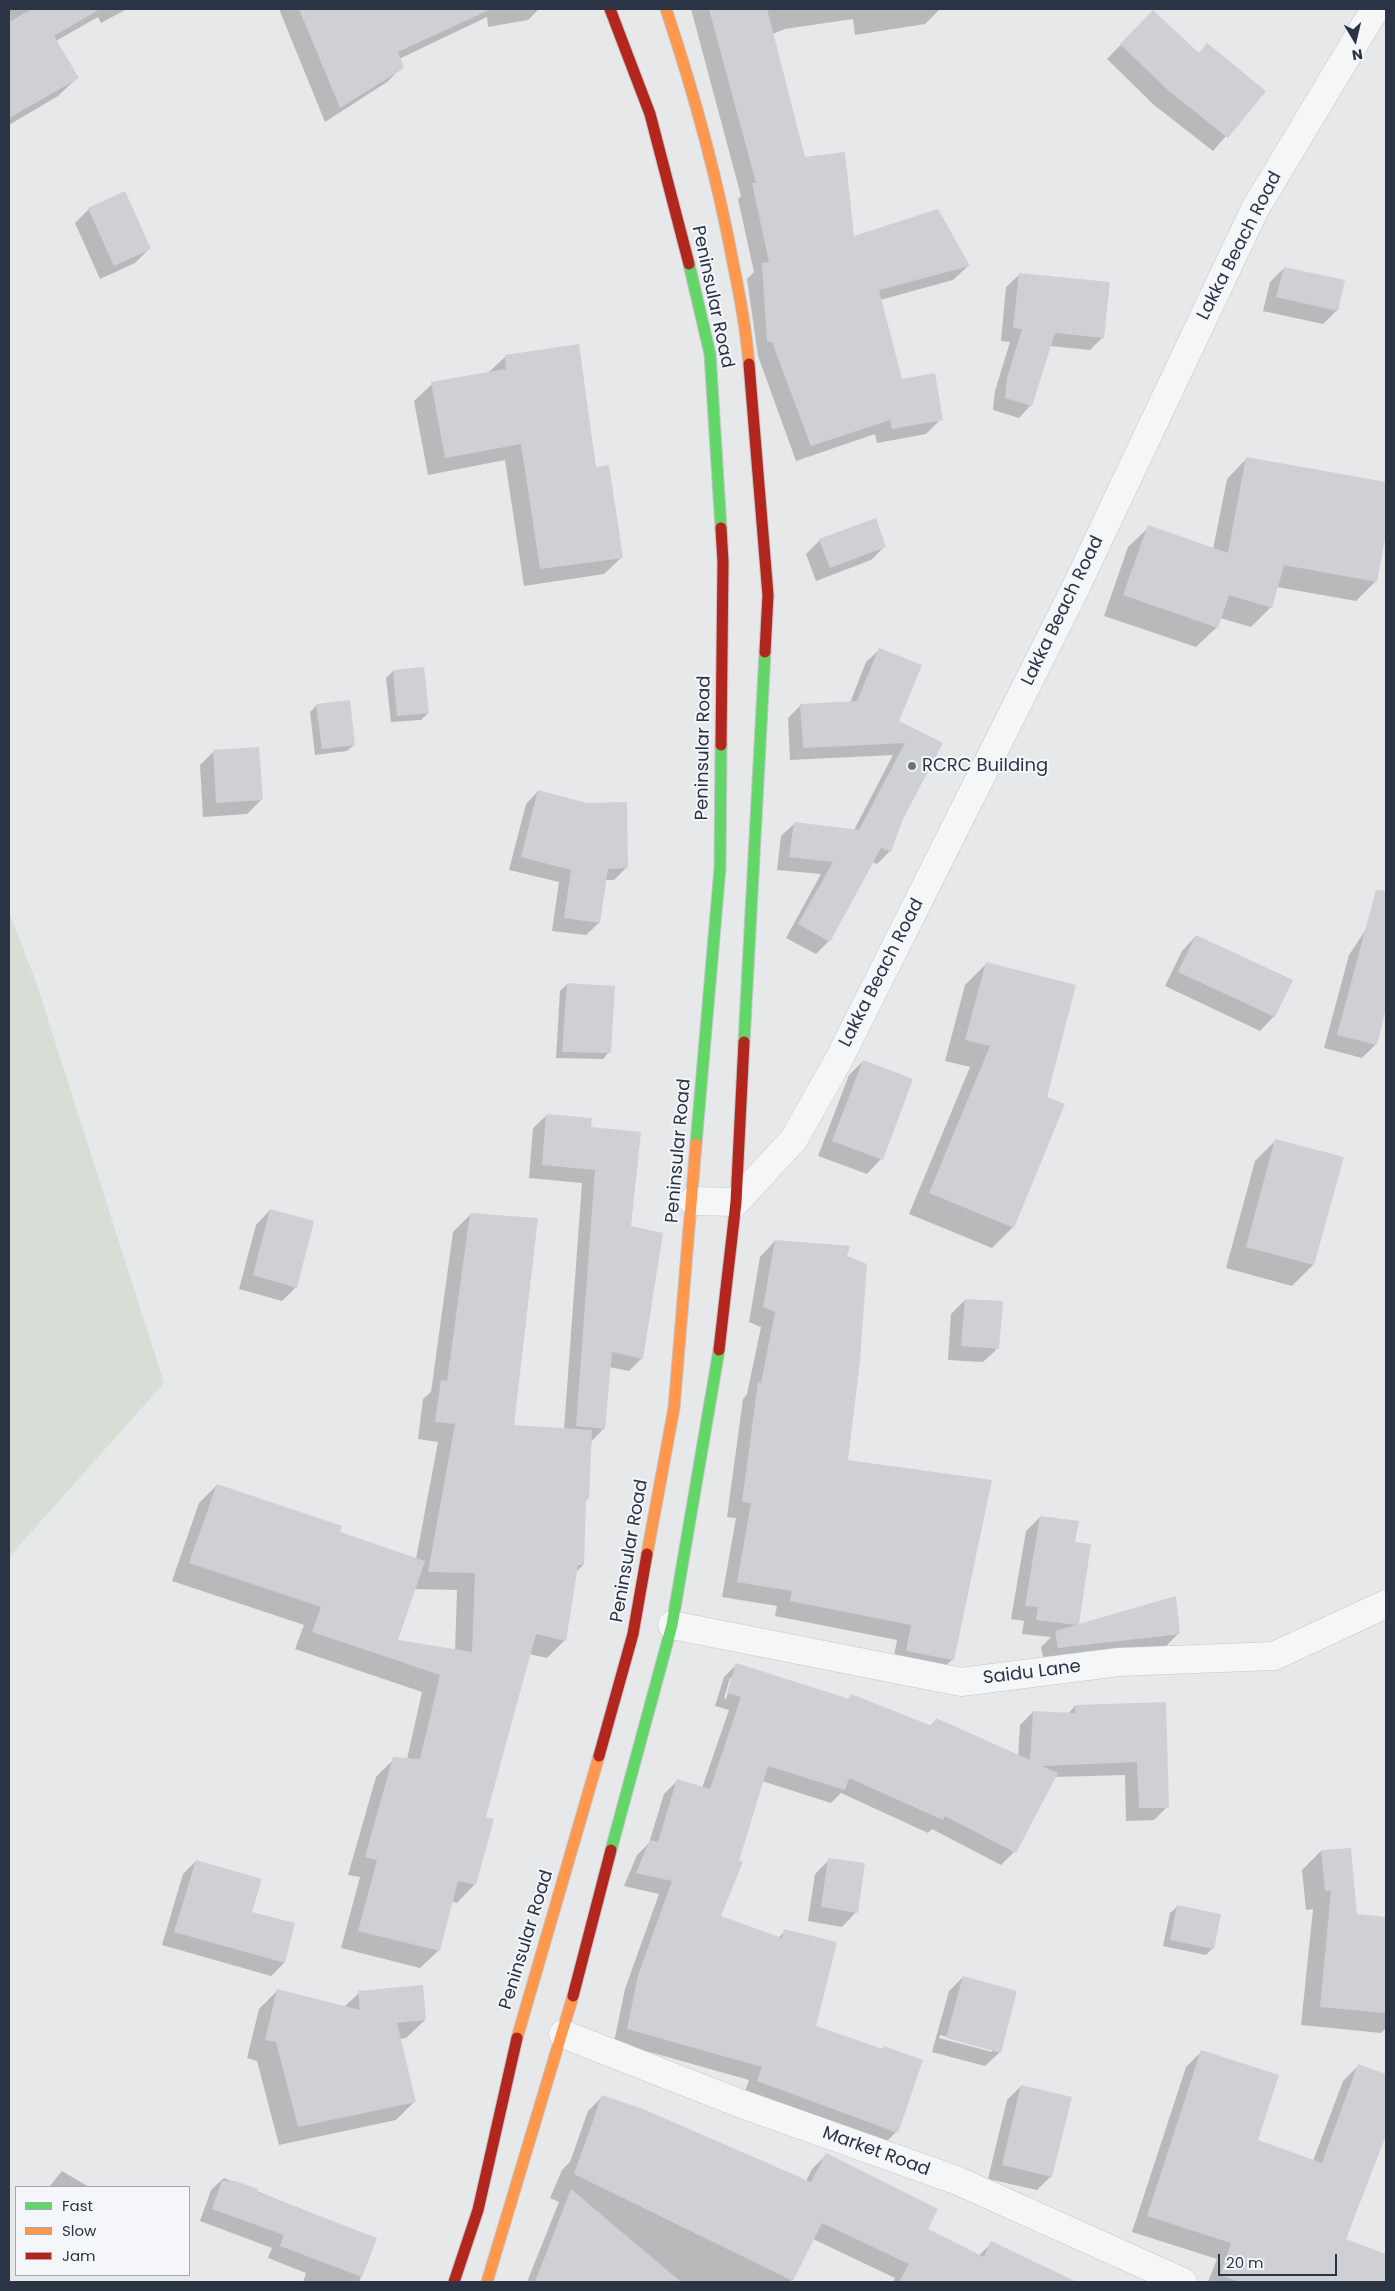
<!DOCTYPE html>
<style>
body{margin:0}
#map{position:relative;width:1395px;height:2291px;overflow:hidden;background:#e6e8ea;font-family:Poppins,sans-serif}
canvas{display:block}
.frame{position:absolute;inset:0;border:10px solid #2b3445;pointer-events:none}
.legend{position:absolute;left:15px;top:2186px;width:175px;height:90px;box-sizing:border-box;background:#f4f6f9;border:1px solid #a4a8b1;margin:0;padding:6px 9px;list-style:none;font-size:15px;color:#2b3445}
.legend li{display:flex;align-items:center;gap:10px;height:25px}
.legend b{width:25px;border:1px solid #a4a8b1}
.north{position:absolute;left:1330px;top:15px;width:50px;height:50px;-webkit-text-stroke:4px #f4f6f9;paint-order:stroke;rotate:171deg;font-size:14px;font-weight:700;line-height:20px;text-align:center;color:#2b3445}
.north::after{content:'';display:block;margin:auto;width:18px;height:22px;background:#2b3445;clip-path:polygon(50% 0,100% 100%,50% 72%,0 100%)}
.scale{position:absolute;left:1218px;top:2254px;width:119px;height:22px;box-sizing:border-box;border:2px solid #2b3445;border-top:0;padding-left:6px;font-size:15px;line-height:18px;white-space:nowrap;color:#2b3445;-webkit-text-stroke:4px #f4f6f9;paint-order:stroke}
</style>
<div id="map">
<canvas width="1395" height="2291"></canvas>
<div class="frame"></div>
<ul class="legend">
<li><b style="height:6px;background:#63d668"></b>Fast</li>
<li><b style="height:6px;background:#ff974d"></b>Slow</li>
<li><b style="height:6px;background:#b3261e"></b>Jam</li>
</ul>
<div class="north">N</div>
<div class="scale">20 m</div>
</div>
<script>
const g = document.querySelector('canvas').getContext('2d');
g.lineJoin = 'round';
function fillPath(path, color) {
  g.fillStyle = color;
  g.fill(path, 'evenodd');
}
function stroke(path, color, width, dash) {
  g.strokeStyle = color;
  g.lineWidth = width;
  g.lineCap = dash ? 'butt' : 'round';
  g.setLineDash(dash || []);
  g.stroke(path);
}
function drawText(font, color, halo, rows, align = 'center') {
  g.font = font + ' Poppins,sans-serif';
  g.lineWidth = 4;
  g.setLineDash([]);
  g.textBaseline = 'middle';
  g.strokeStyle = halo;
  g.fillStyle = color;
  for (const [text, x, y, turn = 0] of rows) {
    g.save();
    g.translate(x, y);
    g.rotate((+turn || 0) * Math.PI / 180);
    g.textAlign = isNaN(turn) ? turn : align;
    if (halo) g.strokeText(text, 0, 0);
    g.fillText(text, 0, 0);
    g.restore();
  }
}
const green = new Path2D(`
 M9,912L36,982L164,1383L9,1557Z`);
const shadow = new Path2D(`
 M9,9H127L101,23L98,17L56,41L77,78L58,96L9,125Z
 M279,9H539L528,20L488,27L487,17L399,59L402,67L387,82L325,122Z
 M691,9H940L925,24L855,35L853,19L785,29L773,34L804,158L853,238L968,266L953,280L880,300L902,380L941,419L926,434L877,443L875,434L796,461L758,356L747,279L754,272L738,199L741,196Z
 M1139,26L1199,53L1207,45L1265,91L1213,151L1154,105L1107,59Z
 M89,209L149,249L135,263L100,279L75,223Z
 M1284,268L1337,310L1323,324L1263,311L1270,282Z
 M1019,275L1103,337L1090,350L1050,346L1031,405L1019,418L993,410L995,391L1010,342L1001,341L1006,287Z
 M578,346L595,468L622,557L604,574L524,586L505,460L428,475L414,401L432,384L488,373L505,357Z
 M1247,458L1386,484V527L1376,581L1356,601L1277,587L1271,607L1251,627L1220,618L1217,627L1196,647L1104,616L1128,547L1149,527L1213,549L1227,479Z
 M820,540L885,546L871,560L816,581L806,554Z
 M879,650L898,722L941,744L902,819L890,851L877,864L872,862L829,941L816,954L786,938L821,874L777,870L781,836L794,824L854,830L893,755L790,760L788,718L801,705L850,703L866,662Z
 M393,671L428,713L421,720L391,722L386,678Z
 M317,705L354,745L347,751L315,755L310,712Z
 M214,751L261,800L247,814L203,817L200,765Z
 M538,791L627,867L614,880H605L599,923L586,935L552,931L559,882L509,870L526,804Z
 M1386,899V1003L1376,1044L1362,1058L1324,1048L1349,955Z
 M1196,936L1274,1016L1260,1031L1165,986L1182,951Z
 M986,964L1013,1227L992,1248L909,1214L970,1067L945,1061L965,985Z
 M567,984L609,1052L603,1059L556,1058L560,991Z
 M863,1061L881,1159L867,1174L818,1156L849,1075Z
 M547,1115L590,1129L629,1227L642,1358L629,1371L609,1367L604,1428L591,1442L588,1498L585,1502L583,1565L576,1572L565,1640L547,1658L529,1654L484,1818L492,1820L474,1885L457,1903L452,1901L438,1951L420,1968L341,1948L360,1877L348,1875L376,1777L394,1759H407L422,1692L295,1649L304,1625L172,1581L199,1503L217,1485L338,1533L416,1559L438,1442L418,1439L423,1399L431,1392L453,1232L471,1214L513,1426L564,1429L582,1183L529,1178L533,1128ZM414,1589L457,1590L455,1651L396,1641Z
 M1276,1140L1313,1265L1292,1286L1226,1268L1255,1161Z
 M270,1210L296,1287L282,1301L239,1289L256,1225Z
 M775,1241L845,1257L846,1461L953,1659L937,1674L892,1666L897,1640L775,1616L777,1606L722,1597L736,1518L727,1517L743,1399L747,1394L761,1327L749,1322L760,1257Z
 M965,1300L998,1348L983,1362L948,1360L951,1314Z
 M1040,1517L1074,1543L1078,1626L1178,1634L1164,1648L1044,1661L1041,1647L1051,1637L1022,1634L1024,1621L1011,1619L1026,1531Z
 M737,1664L848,1699L852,1695L929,1727L936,1720L1018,1757L1020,1725L1033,1712L1068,1714L1075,1706L1165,1703L1167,1807L1154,1820L1126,1821L1125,1775L1054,1777L1014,1852L1001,1865L932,1829L928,1833L841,1793L831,1803L762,1781L719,1916L778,1938L785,1931L815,2027L882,2050L884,2047L896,2132L883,2145L744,2094L749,2080L614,2042L625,1989L659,1894L624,1886L637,1855L649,1843L664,1794L677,1781L702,1788L729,1710L715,1706L724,1677ZM730,1678H733L726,1699L724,1698Z
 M1321,1851L1356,1916L1386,1918V2028L1381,2033L1301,2025L1313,1909L1306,1910L1302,1870Z
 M829,1860L856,1912L842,1927L808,1921L815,1874Z
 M196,1861L250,1913L294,1924L284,1963L271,1976L162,1945L183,1874Z
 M1177,1907L1213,1948L1206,1955L1163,1946L1170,1913Z
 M963,1977L1000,2052L985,2066L932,2052L949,1991ZM940,2035L992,2049V2052L939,2038Z
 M278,1990L344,2007L359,1993L425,2020L406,2038L399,2039L415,2101L396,2120L279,2145L257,2061L247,2058L259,2009Z
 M1201,2052L1256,2141L1313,2161L1343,2081L1358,2066L1386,2075V2131L1345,2240L1386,2255V2282H1208L1217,2259L1132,2232L1186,2067Z
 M1021,2086L1051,2176L1037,2190L988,2179L1007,2100Z
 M602,2097L806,2181L812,2169L826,2155L927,2229L978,2256L992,2243L1051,2271L1046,2282H893L895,2278L813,2239L790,2282H527L559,2202L550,2198L562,2170L570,2162L588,2111Z
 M62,2171L89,2187H49Z
 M224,2178L376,2239L359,2282H303L306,2273L268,2258L272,2248L200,2221L211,2190Z`);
const building = new Path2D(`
 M32,9H100L54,36L79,78L9,118V22Z
 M299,9H491L398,52L404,68L340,108Z
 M709,9H767L805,157L845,152L854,236L938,209L970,266L879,290L902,379L935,373L943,420L892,429L890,420L811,446L772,342H767L762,263L769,262L752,183H756Z
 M1153,10L1199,53L1207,43L1266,91L1228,138L1169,91L1120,44Z
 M125,191L151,249L114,266L88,208Z
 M1284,267L1345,280L1338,311L1276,297Z
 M1019,273L1110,282L1104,338L1055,333L1032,406L1005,398L1007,378L1022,329L1013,328Z
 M579,344L596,467L609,465L623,558L540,569L521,444L445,458L431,382L506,369L505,355Z
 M1246,457L1386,482V534L1377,582L1284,565L1272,608L1229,595L1218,628L1123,595L1148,525L1228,553Z
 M876,518L886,547L830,568L819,539Z
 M879,648L922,665L899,721L943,743L903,819L891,852L881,848L830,942L798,924L833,862L789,857L794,822L859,830L905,743L803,748L800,704L857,701Z
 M424,667L429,713L397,716L393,670Z
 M350,700L355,745L322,749L316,704Z
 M259,747L263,800L216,803L213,750Z
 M538,790L587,803L627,802L628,868L608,869L600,923L564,918L571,870L521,857Z
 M1376,890L1386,891V1008L1377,1045L1337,1035Z
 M1196,935L1293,980L1275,1017L1178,972Z
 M986,962L1076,985L1047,1097L1065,1104L1014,1228L929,1193L990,1046L965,1040Z
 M567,983L615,986L611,1053L562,1052Z
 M863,1060L913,1079L883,1160L832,1141Z
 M546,1114L592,1118L591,1127L641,1132L631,1226L663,1233L643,1359L612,1352L605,1429L576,1426L595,1170L542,1165Z
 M1275,1139L1344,1157L1314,1265L1246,1247Z
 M270,1209L314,1221L297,1288L253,1275Z
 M470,1213L538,1218L514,1425L592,1430L589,1499H586L584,1565H578L566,1641L536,1634L486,1817L494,1819L476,1885L458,1881L440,1951L358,1931L377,1860L365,1857L393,1757L420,1759L440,1675L312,1632L321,1607L189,1563L217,1484L342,1526L340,1532L425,1561L398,1640L472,1652L475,1573L428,1572L455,1424L435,1422L441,1380L447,1381Z
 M775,1240L850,1246L847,1256L867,1264L860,1360L848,1460L992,1480L954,1660L906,1651L911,1625L790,1601L792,1591L737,1582L751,1503L742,1502L758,1382L761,1383L775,1312L763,1307Z
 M965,1299L1003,1301L999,1349L961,1346Z
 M1040,1516L1079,1521L1075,1542L1091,1544L1079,1624L1176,1596L1180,1634L1058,1648L1055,1631L1077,1625L1036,1620L1038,1607L1025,1606Z
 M736,1663L849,1699L851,1694L932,1726L936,1718L1030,1760L1033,1711L1075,1713V1705L1166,1702L1169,1808H1139L1137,1762L1042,1766L1058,1773L1016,1853L945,1816L943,1820L849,1778L845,1790L768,1766L739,1861L743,1862L721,1916L782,1938L784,1929L837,1942L816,2026L883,2049L884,2046L923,2060L898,2133L757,2081L762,2067L627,2029L638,1975L672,1881L636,1873L650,1840L658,1842L677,1779L710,1789L741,1697L727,1693Z
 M1351,1848L1357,1914L1386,1917V2013L1320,2007L1331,1891H1325L1321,1850Z
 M828,1858L865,1863L858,1913L821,1907Z
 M196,1860L262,1879L252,1912L295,1923L285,1963L174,1932Z
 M1177,1905L1221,1914L1214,1949L1170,1940Z
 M963,1976L1017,1991L1001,2053L946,2038Z
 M423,1985L426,2020L397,2023L416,2102L298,2127L276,2042L265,2040L277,1989L360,2010L358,1991Z
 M1201,2050L1279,2075L1258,2140L1322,2163L1358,2064L1386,2074V2135L1346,2239L1386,2254V2282H1240L1220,2275L1231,2243L1147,2216Z
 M1021,2085L1072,2097L1052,2177L1002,2165Z
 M602,2095L643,2109L811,2182L826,2153L938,2209L928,2229L984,2257L991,2241L1077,2282H899L909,2264L822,2223L793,2281L574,2174Z
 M222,2181H235L258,2189L257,2192L377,2238L362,2277L280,2246L284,2235L212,2209Z
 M571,2189L681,2282H535Z`);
const street = new Path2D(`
 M693,1201L736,1202L794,1139L838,1061L1074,591L1255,209L1375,9
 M672,1625L961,1682L1119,1662L1274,1656L1386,1604
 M563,2034L739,2103L956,2180L1183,2282`);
const fast = new Path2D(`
 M689,264L710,354L721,528
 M744,1042L765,652
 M696,1144L720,868L721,745
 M611,1850L672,1625L719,1350`);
const slow = new Path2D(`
 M666,9C694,93 717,176 733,263C740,296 746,330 749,364
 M647,1554L674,1408L696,1144
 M517,2038L599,1756
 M487,2282L573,1996`);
const jam = new Path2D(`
 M610,9L650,114L689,264
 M749,364L768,595L765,652
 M721,528L723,562L721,745
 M719,1350L736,1202L744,1042
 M599,1756L633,1634L647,1554
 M573,1996L611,1850
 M454,2282L478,2210L517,2038`);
const markers = [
 [912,766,5,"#6c737f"]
];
const streetNames = [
 ["Lakka Beach Road",1240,246,-63],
 ["Peninsular Road",712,297,78],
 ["Lakka Beach Road",1063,611,-64],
 ["Peninsular Road",704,748,-89],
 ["Lakka Beach Road",882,973,-63],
 ["Peninsular Road",679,1151,-85],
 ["Peninsular Road",630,1551,-80],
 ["Saidu Lane",1032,1673,-7],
 ["Peninsular Road",527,1940,-73],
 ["Market Road",876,2152,20]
];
const poiNames = [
 ["RCRC Building",922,766]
];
fillPath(green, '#d6ded6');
fillPath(shadow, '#0003');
fillPath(building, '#ced0d3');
stroke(street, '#c4c6c8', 29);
stroke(fast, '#c2c5c8', 13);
stroke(slow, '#c2c5c8', 13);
stroke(jam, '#c2c5c8', 13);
stroke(street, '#f5f6f7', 28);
stroke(fast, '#63d668', 11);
stroke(slow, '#ff974d', 11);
stroke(jam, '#b3261e', 11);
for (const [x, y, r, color] of markers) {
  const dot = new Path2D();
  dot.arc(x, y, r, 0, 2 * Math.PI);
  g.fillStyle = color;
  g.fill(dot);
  stroke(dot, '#f4f6f9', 2);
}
drawText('18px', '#2b3445', '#f4f6f9', streetNames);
drawText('18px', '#2b3445', '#f4f6f9', poiNames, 'left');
</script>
